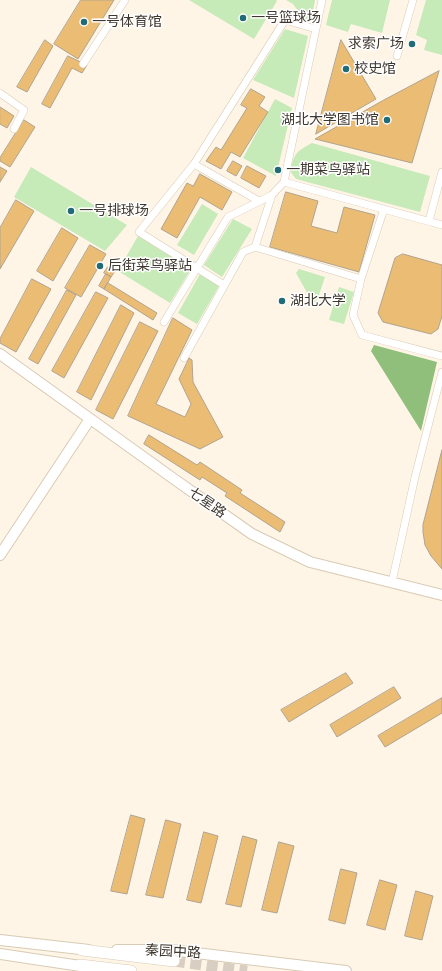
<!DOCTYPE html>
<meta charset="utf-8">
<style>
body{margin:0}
canvas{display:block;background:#fef5e7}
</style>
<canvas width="442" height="971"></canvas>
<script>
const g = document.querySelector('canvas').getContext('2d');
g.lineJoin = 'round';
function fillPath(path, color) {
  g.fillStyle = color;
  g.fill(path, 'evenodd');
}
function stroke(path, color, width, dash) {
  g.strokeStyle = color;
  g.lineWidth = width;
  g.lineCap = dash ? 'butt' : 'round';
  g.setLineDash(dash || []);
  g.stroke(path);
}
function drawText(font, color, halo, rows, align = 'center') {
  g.font = font + ' Rubik,"Noto Sans SC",sans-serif';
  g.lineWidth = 3;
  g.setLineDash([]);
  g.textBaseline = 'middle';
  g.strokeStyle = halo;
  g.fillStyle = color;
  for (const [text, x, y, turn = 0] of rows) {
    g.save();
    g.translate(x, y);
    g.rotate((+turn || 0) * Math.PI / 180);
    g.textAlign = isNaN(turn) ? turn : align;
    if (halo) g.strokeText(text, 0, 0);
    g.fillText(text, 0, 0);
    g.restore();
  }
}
const green = new Path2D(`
 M189,0H276L277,1L254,39Z
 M286,0H315L311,21L306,22L293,4Z
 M332,0H390L382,33L351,24L348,32L326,25Z
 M426,0H442V55L424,50L427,40L416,35Z
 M285,29L308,36L294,98L253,80Z
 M275,99L292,108L276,176L243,158Z
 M312,143L430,176L420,212L296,179L290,171C295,152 296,152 312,143Z
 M31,167L127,225L105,251L14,197Z
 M202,204L218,214L194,255L177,245Z
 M233,219L252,229L222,277L204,265Z
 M138,236L191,269L170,303L118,271Z
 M299,269L325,277L315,307L296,273Z
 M200,274L219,286L197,324L178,313Z
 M339,287L354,292L344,324L329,320Z`);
const forest = new Path2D(`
 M374,345L437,362L421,431L371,351Z`);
const building = new Path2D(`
 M81,0H114L78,59L54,44Z
 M45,40L53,46L27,92L17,87Z
 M341,40L376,99L316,134Z
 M68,56L87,65L82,73L72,68L50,108L42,104Z
 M439,71L412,163L315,139L382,101Z
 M251,89L265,97L259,106L268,112L240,157L231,152L221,169L206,161L216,147L221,150L247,108L241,105Z
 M0,107L14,116L7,128L0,124Z
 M24,120L35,127L10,167L0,161V158Z
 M233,161L242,166L236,176L227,171Z
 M247,166L266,176L259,188L241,178Z
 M0,167L7,171L0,182Z
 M200,174L232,192L222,210L200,197L177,238L161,229L187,183L193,186Z
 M286,192L318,201L311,226L337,233L344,207L375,215L359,272L270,247Z
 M16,200L34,211L0,269V228Z
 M62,228L78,238L53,281L37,271Z
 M90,245L106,254L81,297L65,288Z
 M403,254L442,265V316L438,329L431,334L383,322L378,313L395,258Z
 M108,267L115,271L111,277L104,273Z
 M106,274L111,277L104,289L99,286Z
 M32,279L51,289L16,352L0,343V339Z
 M108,283L157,313L153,320L104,289Z
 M67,290L76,295L38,364L29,359Z
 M96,292L108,298L64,378L52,371Z
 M121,305L134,313L91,400L77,392Z
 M173,318L192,330L156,404L185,417L191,404L179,379L189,358L192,360L193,382L223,437L200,449L128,416Z
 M140,322L158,331L113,419L96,410Z
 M149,435L197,465L200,462L242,490L240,493L285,522L280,532L225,496L227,493L202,477L200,480L144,444Z
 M442,450V569L431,556L425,545L423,532V525Z
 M346,673L353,683L289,722L281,710Z
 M394,687L401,698L337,737L330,725Z
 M442,698V713L385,747L378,736Z
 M131,815L145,819L127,894L111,891Z
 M166,820L181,824L163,898L146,895Z
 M204,832L218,836L201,903L187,900Z
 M243,836L257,840L241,907L226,904Z
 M279,842L294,846L277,913L262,910Z
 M341,869L357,873L345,924L329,920Z
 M380,880L397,885L385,930L367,925Z
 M416,891L433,896L422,940L405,936Z`);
const primaryTunnel = new Path2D(`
 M174,961L247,971`);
const street = new Path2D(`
 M322,0L284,182L442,225
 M397,56L413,0
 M83,64L125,0
 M0,93L24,110L14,129
 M194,164L259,201
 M384,209L361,279L353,315L362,335L442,356
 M429,221L442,172
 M255,247L272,195L284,182
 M224,285L139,232L194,164L285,20L316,29
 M164,322L228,217L272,195
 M184,358L243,252L255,247L361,279
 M392,582L415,477L442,372`);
const secondary = new Path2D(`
 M0,354L174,479L252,534L310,562L442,595
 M0,555L90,419
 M0,940L89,950
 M117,950H171L346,971
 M0,954L87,967`);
const primary = new Path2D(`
 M82,950L174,961
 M80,965L131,971`);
const markers = [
 [243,18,4,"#216b76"],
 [84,22,4,"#216b76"],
 [412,44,4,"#216b76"],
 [346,69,4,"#216b76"],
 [387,120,4,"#216b76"],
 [278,170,4,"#216b76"],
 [71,211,4,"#216b76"],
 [100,266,4,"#216b76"],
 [282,301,4,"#216b76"]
];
const poiNames = [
 ["一号篮球场",251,18],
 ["一号体育馆",92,22],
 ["求索广场",404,44,"right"],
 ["校史馆",354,69],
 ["湖北大学图书馆",379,120,"right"],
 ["一期菜鸟驿站",286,170],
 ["一号排球场",79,211],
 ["后街菜鸟驿站",108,266],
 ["湖北大学",290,301]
];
const streetNames = [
 ["七星路",207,503,35],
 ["秦园中路",173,952,3]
];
fillPath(green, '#c6eab8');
fillPath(forest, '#90bf7c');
fillPath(building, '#eabc74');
stroke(building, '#b1a38e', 1);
stroke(primaryTunnel, '#d8cfc2', 11, [11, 5.5]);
stroke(street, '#d9cbb4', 8);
stroke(secondary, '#d9cbb4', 12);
stroke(primary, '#d9cbb4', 12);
stroke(street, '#fff', 7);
stroke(secondary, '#fff', 10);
stroke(primary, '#fff', 11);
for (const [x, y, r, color] of markers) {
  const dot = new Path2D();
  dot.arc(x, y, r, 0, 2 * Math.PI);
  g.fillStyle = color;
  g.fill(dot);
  stroke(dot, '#fff', 1.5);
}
drawText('14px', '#3e382f', '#fff', poiNames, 'left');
drawText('14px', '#3e382f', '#fff', streetNames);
</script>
